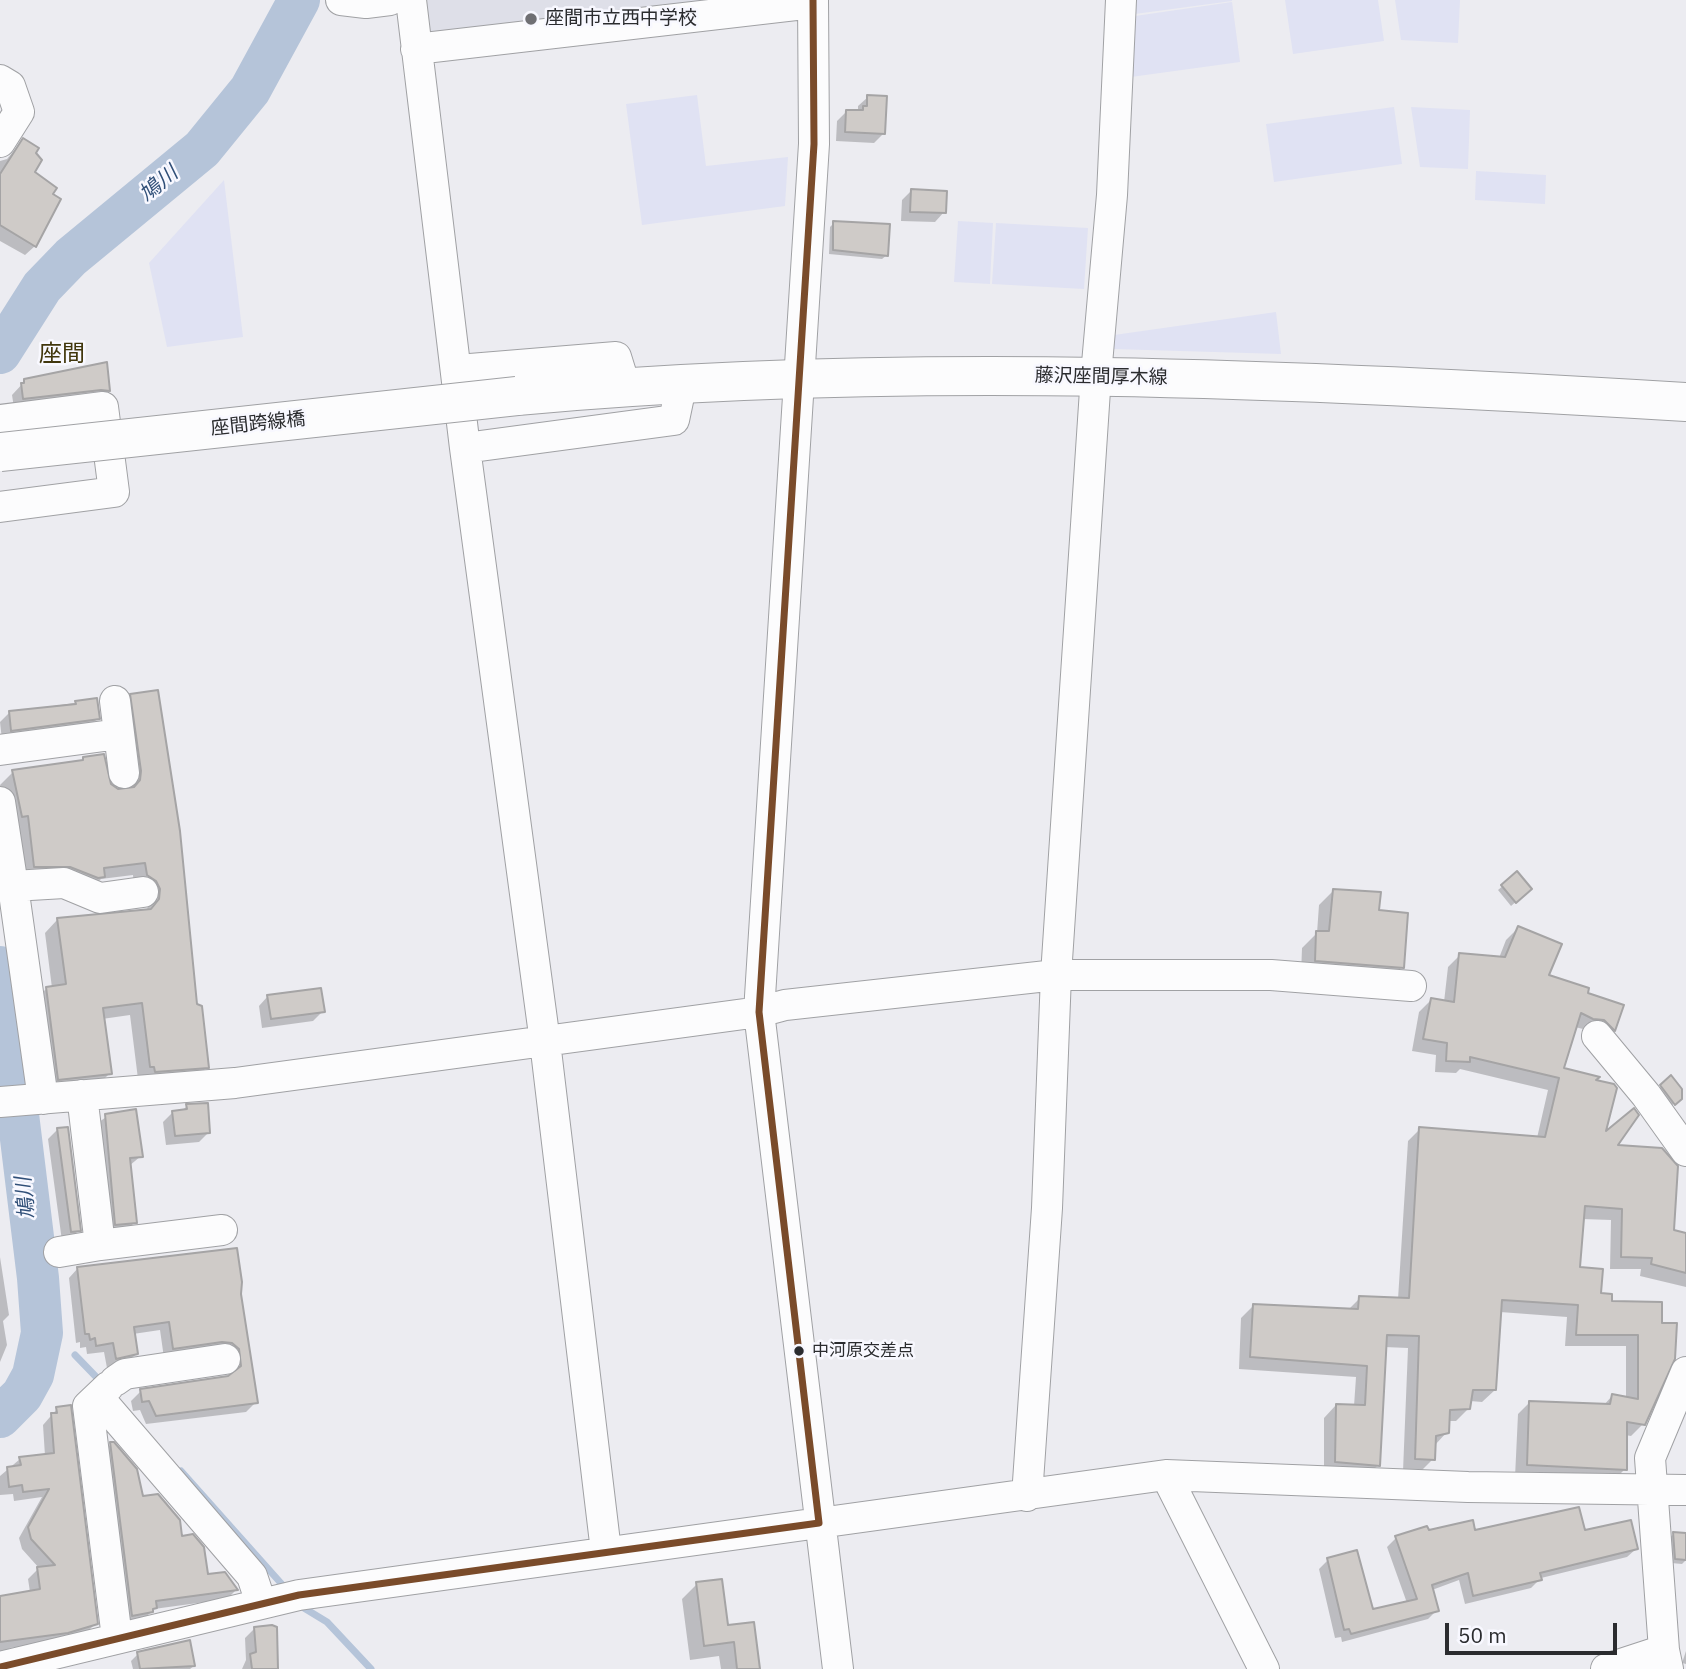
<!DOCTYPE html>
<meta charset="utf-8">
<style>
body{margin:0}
#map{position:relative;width:1686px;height:1669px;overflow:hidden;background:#ececf1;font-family:"IBM Plex Sans",sans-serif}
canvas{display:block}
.scale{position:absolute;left:1445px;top:1623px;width:172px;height:32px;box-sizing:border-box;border:4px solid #2b2c2f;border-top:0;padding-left:9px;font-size:21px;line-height:24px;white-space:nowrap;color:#2b2c2f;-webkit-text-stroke:5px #f8f8ff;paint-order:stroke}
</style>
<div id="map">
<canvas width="1686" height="1669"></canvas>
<div class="scale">50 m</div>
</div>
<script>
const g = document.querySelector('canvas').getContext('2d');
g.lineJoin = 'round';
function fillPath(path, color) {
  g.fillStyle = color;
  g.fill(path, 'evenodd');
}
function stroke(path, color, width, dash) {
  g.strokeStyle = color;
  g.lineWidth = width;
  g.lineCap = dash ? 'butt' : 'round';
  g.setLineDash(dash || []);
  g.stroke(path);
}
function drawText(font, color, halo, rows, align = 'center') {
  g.font = font + ' "IBM Plex Sans","Noto Sans JP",sans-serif';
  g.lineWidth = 5;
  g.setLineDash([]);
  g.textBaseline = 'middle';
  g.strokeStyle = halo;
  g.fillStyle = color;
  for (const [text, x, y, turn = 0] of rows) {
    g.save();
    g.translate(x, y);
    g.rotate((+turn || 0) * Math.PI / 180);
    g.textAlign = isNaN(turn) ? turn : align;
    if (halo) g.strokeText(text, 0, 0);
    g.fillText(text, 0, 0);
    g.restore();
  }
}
const built = new Path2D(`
 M420,0H796L433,45Z`);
const green = new Path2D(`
 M1135,0H1232V1L1135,14Z
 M1285,0H1378L1384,41L1293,54Z
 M1395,0H1460L1458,43L1401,40Z
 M1232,2L1240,62L1131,77L1135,16Z
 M697,95L706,166L788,157L785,206L642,225L626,104Z
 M1394,107L1402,164L1274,182L1266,124Z
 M1411,107L1470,110L1468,169L1420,167Z
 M1476,171L1546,175L1545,204L1475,200Z
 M224,180L243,337L167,347L149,263Z
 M958,221L993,223L990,284L954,282Z
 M996,223L1088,228L1084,289L992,284Z
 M1276,312L1281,354L1113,349L1114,335Z`);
const shadow = new Path2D(`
 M868,97L884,133L874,143L836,141L837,121L847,111L858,112V106Z
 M23,140L34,154L35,246L25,255L0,241V161L7,159Z
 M911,191L944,212L935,222L901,221L902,200Z
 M834,223L887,255L882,259L829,254L830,227Z
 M25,381L109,391L99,400L14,408L12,395Z
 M131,696L207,1067L194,1080L138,1079L130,1015L102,1019L110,1073L97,1086L45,1092L34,1001L47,988H52L45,933L57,920L147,912L148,903L134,888L133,875L101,879L90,890L21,879L0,785L13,772L79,763L83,758L117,791L128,790L118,709Z
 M96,700L98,718L88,728L2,740L0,722L10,712Z
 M1517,874L1526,893L1511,906L1498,890Z
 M1333,891L1378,912L1402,967L1388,982L1301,975L1302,948L1317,933L1319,905Z
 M1518,928L1547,976L1586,994L1614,1030L1602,1042L1591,1031L1575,1027L1562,1069L1593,1081L1603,1136L1614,1147L1672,1232L1686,1235V1287L1640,1276L1641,1269H1610L1611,1220L1582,1219L1578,1269L1600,1295L1610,1303L1660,1304L1643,1424L1631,1436L1625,1435V1469L1613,1481L1515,1477L1518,1414L1530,1402L1603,1406L1612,1396L1626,1398V1346H1565L1567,1317L1500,1312L1495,1390L1482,1402L1470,1401L1469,1408L1456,1421H1448L1447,1432L1435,1445L1433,1459L1421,1471H1403L1408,1348L1384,1347L1378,1465L1366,1477L1324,1474V1418L1336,1405L1354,1406L1356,1377L1239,1369L1241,1318L1253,1306L1347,1311L1360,1298L1398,1299L1408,1141L1420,1129L1537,1138L1548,1090L1460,1069L1456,1073L1435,1072L1436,1055L1412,1051L1419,1012L1431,1000L1444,1002L1448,967L1460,955L1499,958L1506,940Z
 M268,996L323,1011L313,1021L262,1028L259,1006Z
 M1671,1078L1680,1098L1669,1108L1657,1090Z
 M187,1106L209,1132L199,1142L166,1145L163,1122L173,1112L182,1111Z
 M135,1110L141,1156L129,1166L135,1222L125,1232L106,1234L95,1125L113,1112Z
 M58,1129L79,1230L69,1240L62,1241L48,1139Z
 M0,1257L9,1315L3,1321L7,1345L0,1362Z
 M78,1268L239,1294L256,1402L246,1412L146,1424L140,1410L133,1411L131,1401L141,1391L232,1375L230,1358H164L160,1330L133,1334L136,1354L127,1363L107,1368L104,1352L87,1354L86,1347L80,1348V1342L76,1343L69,1278Z
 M57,1409L96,1623L86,1633L57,1642L10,1648L0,1655V1596L30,1592L28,1579L39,1568L22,1549L19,1538L42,1497L14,1501L13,1494L0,1495V1476L20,1459L45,1456L43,1425Z
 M111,1444L142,1498L181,1537L206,1576L236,1590L227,1599L154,1609L142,1621L123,1625L101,1454Z
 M1427,1532H1584L1636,1549L1627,1557L1541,1578L1531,1588L1465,1604L1459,1580L1432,1590L1437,1610L1428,1619L1342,1642L1341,1637L1335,1638L1319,1569L1328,1560L1372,1612L1407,1603L1387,1547L1396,1538Z
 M1674,1534L1686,1535V1560L1682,1564L1671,1563L1669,1538Z
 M697,1584L727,1627L758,1669H721L719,1656L690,1660L682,1599Z
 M254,1629L277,1669H242L246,1660L245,1638Z
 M1686,1651V1664L1682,1663Z
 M138,1654L194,1666L190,1669H133L131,1661Z`);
const stream = new Path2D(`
 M41,1321L53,1333
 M75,1355L103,1384
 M181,1471L287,1590
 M299,1605L327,1622L371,1669`);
const river = new Path2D(`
 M0,353L42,287L71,257L202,149L250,90L299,0
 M0,967L38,1278L42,1333L33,1375L22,1395L0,1417`);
const building = new Path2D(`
 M867,95L887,96L885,134L845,132L846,110H863V106H867Z
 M23,138L39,148L36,153L42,160L35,172L57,188L53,194L61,199L36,247L0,225V174Z
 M911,189L947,191L946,213L910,212Z
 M833,221L890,224L888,256L833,250Z
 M107,362L110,391L101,390L23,399L21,383H24V379Z
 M158,690L180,831L197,1004L202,1006L209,1068L155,1072L154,1067H150L142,1003L103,1008L112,1074L58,1080L46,987L66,984L57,918L151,909L159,899L160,889L156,881L147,875L145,863L104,868L105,877L98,878L70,867H34L28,816L22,817L12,770L83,760V757L104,754L111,784L118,789L134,787L140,780L141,771L130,694Z
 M97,698L100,719L11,731L9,711L76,704L75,701Z
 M1517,871L1532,889L1516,903L1501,885Z
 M1333,889L1381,892L1379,910L1408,913L1404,968L1315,961L1316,931H1329Z
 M1518,926L1562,944L1549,975L1589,988L1588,993L1624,1005L1615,1031L1604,1020L1593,1019L1581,1013L1564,1068L1600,1077L1596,1080L1614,1084L1617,1088L1606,1131L1634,1108L1639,1115L1618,1145L1662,1148L1678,1166L1674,1230L1686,1233V1273L1651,1264L1652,1258L1621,1257L1622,1209L1585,1206L1580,1267L1603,1269L1601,1293L1612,1294V1301L1662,1302V1323H1677L1675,1359L1645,1425L1627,1422V1470L1527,1465L1529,1401L1610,1404L1612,1394L1638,1399V1335H1576L1578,1305L1502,1300L1496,1390H1473L1470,1409L1450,1410L1449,1433L1436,1436L1435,1460L1415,1459L1419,1336L1387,1335L1380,1466L1335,1462L1336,1404L1365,1405L1367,1366L1250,1357L1253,1304L1358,1309L1359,1296L1409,1298L1419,1127L1545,1137L1559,1078L1470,1057V1062L1446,1061L1447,1043L1423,1039L1431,998L1454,1002L1459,953L1505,957Z
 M321,988L325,1012L271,1019L267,995Z
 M1671,1075L1682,1089V1099L1675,1105L1660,1085Z
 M208,1103L210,1133L175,1136L172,1111L187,1109L186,1104Z
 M136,1109L143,1157L130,1158L137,1223L115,1225L105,1114Z
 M68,1127L81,1231L71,1232L57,1128Z
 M237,1248L242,1282L241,1294L258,1403L156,1416L149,1401L142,1402L140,1389L228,1376L241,1366L239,1349L232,1343L222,1342L173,1349L169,1322L134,1327L138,1354L116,1359L113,1343L96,1346L95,1338L90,1340L89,1334H85L77,1267Z
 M71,1405L98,1624L68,1633L0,1642V1596L40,1589L37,1567L55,1565L31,1539L28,1527L49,1489L23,1492L22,1485L9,1487L7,1467L21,1465L19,1457L54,1453L51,1413H57L56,1407Z
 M110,1442H114L137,1469L143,1496L158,1494L180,1520L182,1536L193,1534L204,1547L208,1574L225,1572L238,1590L156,1601L157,1608L153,1609V1612L132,1616Z
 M1579,1507L1585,1530L1631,1520L1638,1549L1540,1573L1542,1580L1473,1596L1468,1573L1432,1585L1439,1611L1351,1634L1349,1629L1344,1630L1327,1558L1357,1550L1373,1609L1417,1599L1395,1536L1427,1526L1429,1530L1473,1520L1475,1530Z
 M1673,1532L1686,1533V1560L1675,1559Z
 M722,1579L728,1625L754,1622L760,1669H737L734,1642L704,1646L696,1582Z
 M272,1625L277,1627L278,1669H252L250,1654L256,1652L254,1627Z
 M190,1640L195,1666L140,1669L137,1652Z`);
const minor = new Path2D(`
 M341,0L366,3L390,0
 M411,0L465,448L545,1042L606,1551
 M813,0L814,144L759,1012L838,1669
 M416,49L813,3
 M0,80L10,86L19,112L0,142
 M458,370L616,357L625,386
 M0,420L103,407L114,492L0,507
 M465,448L674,420L682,382
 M115,701L124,773
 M0,750L119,734
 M0,802L13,886
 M1597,1036L1646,1095L1686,1151
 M82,1095L100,1245L222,1230
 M43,1099L13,886L64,883L100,898L143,892
 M0,1102L235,1083L759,1012L785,1005L1056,975H1271L1411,986
 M59,1252L100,1245
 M115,1381L125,1374L225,1359
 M108,1387L88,1406L117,1638
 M98,1397L252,1576L261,1603
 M1166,1475L1264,1669
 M1027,1496L1047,1208L1056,975L1096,375L1112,195L1121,0
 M0,1667L299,1595L1166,1475L1468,1487L1686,1490
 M1606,1669L1664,1650
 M1668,1669L1664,1650L1650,1458L1686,1372`);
const major = new Path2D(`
 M517,396C906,360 1296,379 1686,402`);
const majorBridge = new Path2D(`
 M0,452L517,396`);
const bus1 = new Path2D(`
 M0,1667L299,1595L819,1523L759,1012L814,144L813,0`);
const markers = [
 [531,19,7,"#6f6f73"],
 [799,1351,6,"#2b2c2f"]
];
const busNames = [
 ["中河原交差点",812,1351]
];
const poiNames = [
 ["座間市立西中学校",545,19]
];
const streetNames = [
 ["藤沢座間厚木線",1101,377,1],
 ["座間跨線橋",258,424,-6]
];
const waterNames = [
 ["鳩川",159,184,-40],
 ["鳩川",26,1198,-96]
];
const quarterNames = [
 ["座間",62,354]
];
fillPath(built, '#dedfe8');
fillPath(green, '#e0e2f3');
fillPath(shadow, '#0003');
stroke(stream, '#b5c4d9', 7);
stroke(river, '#b5c4d9', 42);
fillPath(building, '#cfcbc8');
stroke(building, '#a5a4a5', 2);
stroke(minor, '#a0a1a4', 32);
stroke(major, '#a0a1a4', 40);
stroke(minor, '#fcfcfd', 30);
stroke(major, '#fcfcfd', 38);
stroke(majorBridge, '#a0a1a4', 40, []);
stroke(majorBridge, '#fcfcfd', 38);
stroke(bus1, '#7a4b2a', 7);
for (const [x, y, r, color] of markers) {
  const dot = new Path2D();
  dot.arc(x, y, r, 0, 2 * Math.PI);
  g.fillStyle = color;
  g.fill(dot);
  stroke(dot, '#f8f8ff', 2.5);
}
drawText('17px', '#2b2c2f', '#f8f8ff', busNames, 'left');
drawText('19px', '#2b2c2f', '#f8f8ff', poiNames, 'left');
drawText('19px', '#2b2c2f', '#f8f8ff', streetNames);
drawText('italic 21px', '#304f78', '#f8f8ff', waterNames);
drawText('23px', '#41370d', '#f8f8ff', quarterNames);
</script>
